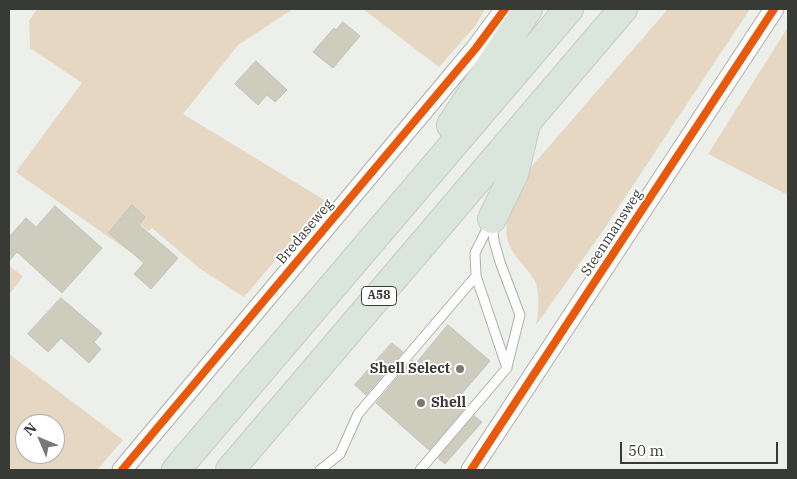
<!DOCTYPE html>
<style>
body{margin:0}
#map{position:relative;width:797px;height:479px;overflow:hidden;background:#edefea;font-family:"IBM Plex Serif",serif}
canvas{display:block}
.frame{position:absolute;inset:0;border:10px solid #383a36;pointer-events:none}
.north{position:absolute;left:15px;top:414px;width:50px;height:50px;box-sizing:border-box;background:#fff;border:1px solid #afb0af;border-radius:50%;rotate:315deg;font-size:14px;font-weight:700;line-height:20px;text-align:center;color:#383a36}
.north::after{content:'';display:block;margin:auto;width:18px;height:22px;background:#777975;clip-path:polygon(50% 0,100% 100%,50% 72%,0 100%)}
.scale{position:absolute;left:620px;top:442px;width:158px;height:22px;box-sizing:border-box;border:2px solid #383a36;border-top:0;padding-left:6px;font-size:15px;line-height:18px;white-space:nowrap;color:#383a36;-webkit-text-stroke:4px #fff;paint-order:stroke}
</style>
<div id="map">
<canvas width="797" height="479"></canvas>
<div class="frame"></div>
<div class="north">N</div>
<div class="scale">50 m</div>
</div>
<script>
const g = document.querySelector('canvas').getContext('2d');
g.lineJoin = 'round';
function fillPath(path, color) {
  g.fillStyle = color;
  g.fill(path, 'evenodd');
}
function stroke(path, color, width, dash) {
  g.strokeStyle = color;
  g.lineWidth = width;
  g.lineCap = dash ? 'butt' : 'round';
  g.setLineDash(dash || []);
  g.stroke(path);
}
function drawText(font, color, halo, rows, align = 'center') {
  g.font = font + ' "IBM Plex Serif",serif';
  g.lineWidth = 4;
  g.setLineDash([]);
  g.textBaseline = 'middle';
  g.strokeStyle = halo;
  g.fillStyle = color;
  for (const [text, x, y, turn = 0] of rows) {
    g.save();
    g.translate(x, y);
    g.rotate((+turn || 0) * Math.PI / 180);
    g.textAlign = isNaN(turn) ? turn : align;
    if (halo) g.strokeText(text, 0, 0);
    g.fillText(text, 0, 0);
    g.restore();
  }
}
const green = new Path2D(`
 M37,9H293L238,45L183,114L326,201L244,297L199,268L152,228L148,231L141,225L127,239L130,252L16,172L82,83L30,48L29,21Z
 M363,9H485L476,25L439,67Z
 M668,9H750L602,232L536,325C539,315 540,289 534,279C525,265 511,256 507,237C504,219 514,197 520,180Z
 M788,27V195L708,154Z
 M9,266L23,276L9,295Z
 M9,354L123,440L97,470H9ZM25,424H55V454H25Z`);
const building = new Path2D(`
 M343,22L360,36L333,68L313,52L334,28L336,30Z
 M256,61L287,90L275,102L267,95L258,105L235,84Z
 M132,205L145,217L139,225L178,258L151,289L134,274L144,263L109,233Z
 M55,206L102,248L62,293L17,252L9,261V237L26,218L36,227Z
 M61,298L102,333L94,342L101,349L89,363L61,338L48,352L28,334Z
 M448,325L490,361L458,398L457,400L465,408L429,450L376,403L412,360L415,364Z
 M392,343L403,352L366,395L355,385Z
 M474,416L482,422L445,464L438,458Z`);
const service = new Path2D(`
 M492,222L494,241L500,262L520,315L507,367
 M320,470L340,454L358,414L476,276L475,253L491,221
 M420,470L507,368L476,276`);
const minor = new Path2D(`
 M122,470L476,48L505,9
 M471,470L774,9`);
const motorway = new Path2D(`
 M451,125L528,9
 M492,219L514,174L525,128
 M176,470L569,9
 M230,470L623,9`);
const cycleway = new Path2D(`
 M122,470L476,48L505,9
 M471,470L774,9`);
const markers = [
 [460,369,5,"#777975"],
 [421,403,5,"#777975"]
];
const shields = [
 [379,296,35]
];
const shieldNames = [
 ["A58",379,296]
];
const streetNames = [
 ["Bredaseweg",305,232,-50],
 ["Steenmansweg",612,233,-57]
];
const poiNames = [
 ["Shell Select",450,369],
 ["Shell",431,403,"left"]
];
fillPath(green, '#e6d7c2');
fillPath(building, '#ceccbc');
stroke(building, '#c2c2bf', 1);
stroke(service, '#afb0ac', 11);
stroke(minor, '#afb0ac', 21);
stroke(motorway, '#c9cac8', 30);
stroke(service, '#fcfdfc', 9);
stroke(minor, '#fcfdfc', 19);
stroke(motorway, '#dae5dc', 28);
stroke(cycleway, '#e8590c', 8);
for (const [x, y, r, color] of markers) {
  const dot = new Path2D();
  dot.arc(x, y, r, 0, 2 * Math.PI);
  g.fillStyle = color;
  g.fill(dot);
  stroke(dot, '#fff', 2);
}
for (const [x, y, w] of shields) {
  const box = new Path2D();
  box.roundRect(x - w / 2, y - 9.5, w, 19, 4);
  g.fillStyle = '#fff';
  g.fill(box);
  stroke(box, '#383a36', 1);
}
drawText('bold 12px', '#383a36', null, shieldNames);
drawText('14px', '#383a36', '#fff', streetNames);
drawText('bold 14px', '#383a36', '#fff', poiNames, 'right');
</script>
